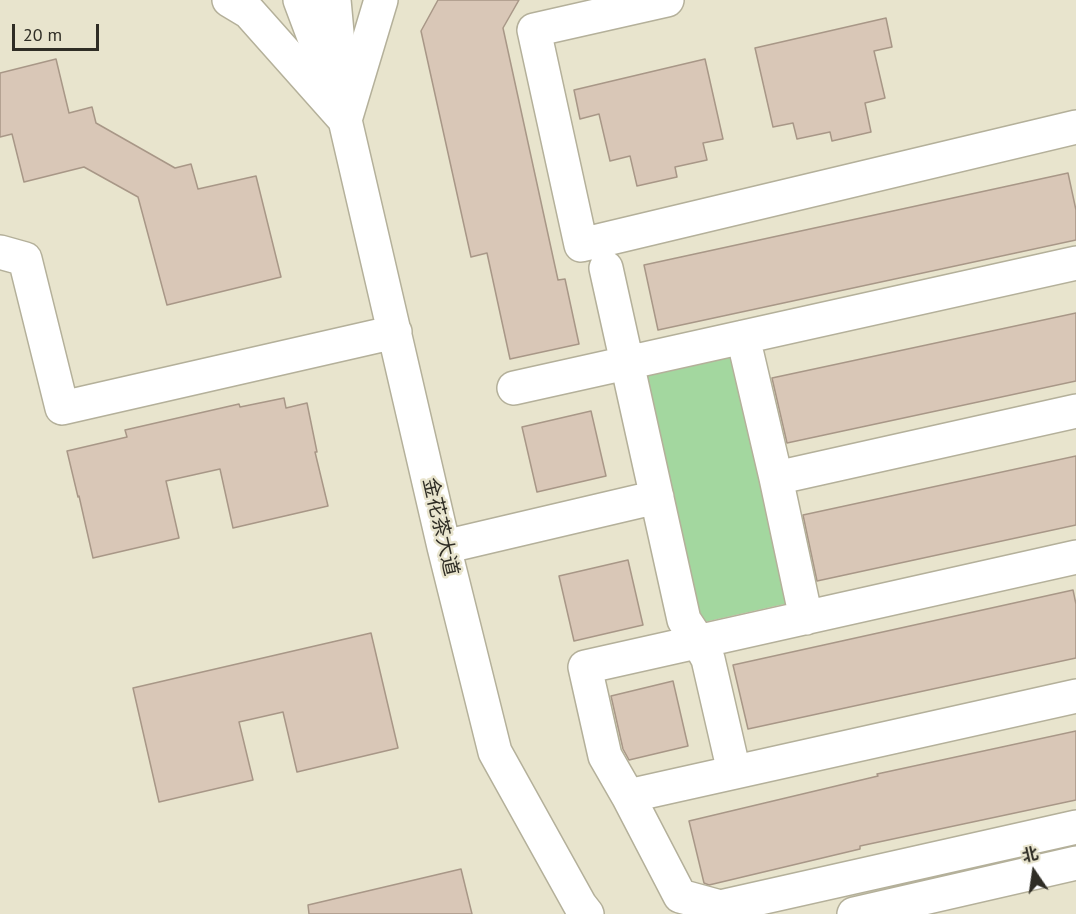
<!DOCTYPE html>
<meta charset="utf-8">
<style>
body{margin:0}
#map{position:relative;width:1076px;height:914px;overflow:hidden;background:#e8e4cd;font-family:"PT Sans","Noto Sans SC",sans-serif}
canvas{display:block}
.north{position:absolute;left:1004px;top:842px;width:60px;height:60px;-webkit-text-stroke:4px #e8e4cd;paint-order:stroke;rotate:347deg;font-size:16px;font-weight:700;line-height:24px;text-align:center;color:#2f2d25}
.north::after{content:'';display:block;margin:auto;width:21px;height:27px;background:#2f2d25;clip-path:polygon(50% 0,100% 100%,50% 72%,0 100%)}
.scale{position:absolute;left:12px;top:24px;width:87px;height:27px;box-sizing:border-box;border:3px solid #2f2d25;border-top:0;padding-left:8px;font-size:18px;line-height:21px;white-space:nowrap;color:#2f2d25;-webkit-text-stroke:4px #e8e4cd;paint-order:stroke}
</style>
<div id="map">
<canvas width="1076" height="914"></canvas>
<div class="north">北</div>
<div class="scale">20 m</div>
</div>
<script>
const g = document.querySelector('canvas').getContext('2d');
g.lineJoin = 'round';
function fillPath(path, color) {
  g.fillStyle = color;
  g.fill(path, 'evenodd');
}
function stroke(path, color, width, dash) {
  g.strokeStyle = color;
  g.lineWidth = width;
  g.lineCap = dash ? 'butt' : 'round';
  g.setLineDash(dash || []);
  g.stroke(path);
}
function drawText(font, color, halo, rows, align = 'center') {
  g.font = font + ' "PT Sans","Noto Sans SC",sans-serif';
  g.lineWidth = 5;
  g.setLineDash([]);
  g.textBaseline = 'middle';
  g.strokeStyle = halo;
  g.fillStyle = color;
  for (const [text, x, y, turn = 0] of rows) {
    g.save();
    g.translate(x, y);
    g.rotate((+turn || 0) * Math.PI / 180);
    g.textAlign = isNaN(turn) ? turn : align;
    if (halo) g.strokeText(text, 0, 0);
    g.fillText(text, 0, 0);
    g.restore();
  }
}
const green = new Path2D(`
 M734,351L789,603L700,623L644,371Z`);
const building = new Path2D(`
 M438,0H519L503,28L558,280L565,279L579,344L510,359L487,253L471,257L421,31Z
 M886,18L892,47L874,51L885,98L865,103L871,132L832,141L830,132L797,139L793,123L773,127L755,48Z
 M56,59L69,113L92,107L96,123L175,168L191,164L198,189L256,176L281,277L167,305L138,197L84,167L24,182L12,134L0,137V73Z
 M705,59L723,139L703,143L707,160L675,167L677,177L637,186L630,156L610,161L599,114L580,119L574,90Z
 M1068,173L1076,210V240L658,330L644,265Z
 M1076,313V381L787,443L772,378Z
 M284,398L286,408L307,403L317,452H315L328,506L233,528L220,469L166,481L179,538L93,558L79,496L78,497L67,451L127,437L125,430L239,404L240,407Z
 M591,411L606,476L537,492L522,427Z
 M1076,456V525L817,581L803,515Z
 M628,560L643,625L574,641L559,576Z
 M1073,590L1076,604V658L748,729L733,665Z
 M371,633L398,748L297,772L283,712L239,722L253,780L159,802L133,688Z
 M673,681L688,746L629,760L623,749L611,696Z
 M1076,731V800L860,846V849L709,885L704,883L689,821L878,776L877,774Z
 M461,869L472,914H309L308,905Z`);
const minor = new Path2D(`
 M229,0L249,12L345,120L444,547L495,752L580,905L587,914
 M667,0L534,30L581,245L1076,127
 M345,120L381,0
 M0,252L25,259L62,408L395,332
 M606,268L684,620L698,641L708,659L734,772
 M743,337L776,478L806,618
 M514,388L1076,263
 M776,478L1076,411
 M444,547L657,497
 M1076,557L585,667L605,756L628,796L680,896L720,907L1076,827
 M628,796L1076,696
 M854,914L1076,863`);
const major = new Path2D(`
 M300,0L345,120
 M334,0L341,76`);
const streetNames = [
 ["金花茶大道",440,527,77]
];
fillPath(green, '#a3d79f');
fillPath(building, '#d9c7b7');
stroke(building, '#a89787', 1.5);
stroke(minor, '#b4b09a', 36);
stroke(major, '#b4b09a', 36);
stroke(minor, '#fff', 33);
stroke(major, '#fff', 33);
drawText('20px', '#2f2d25', '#e8e4cd', streetNames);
</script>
